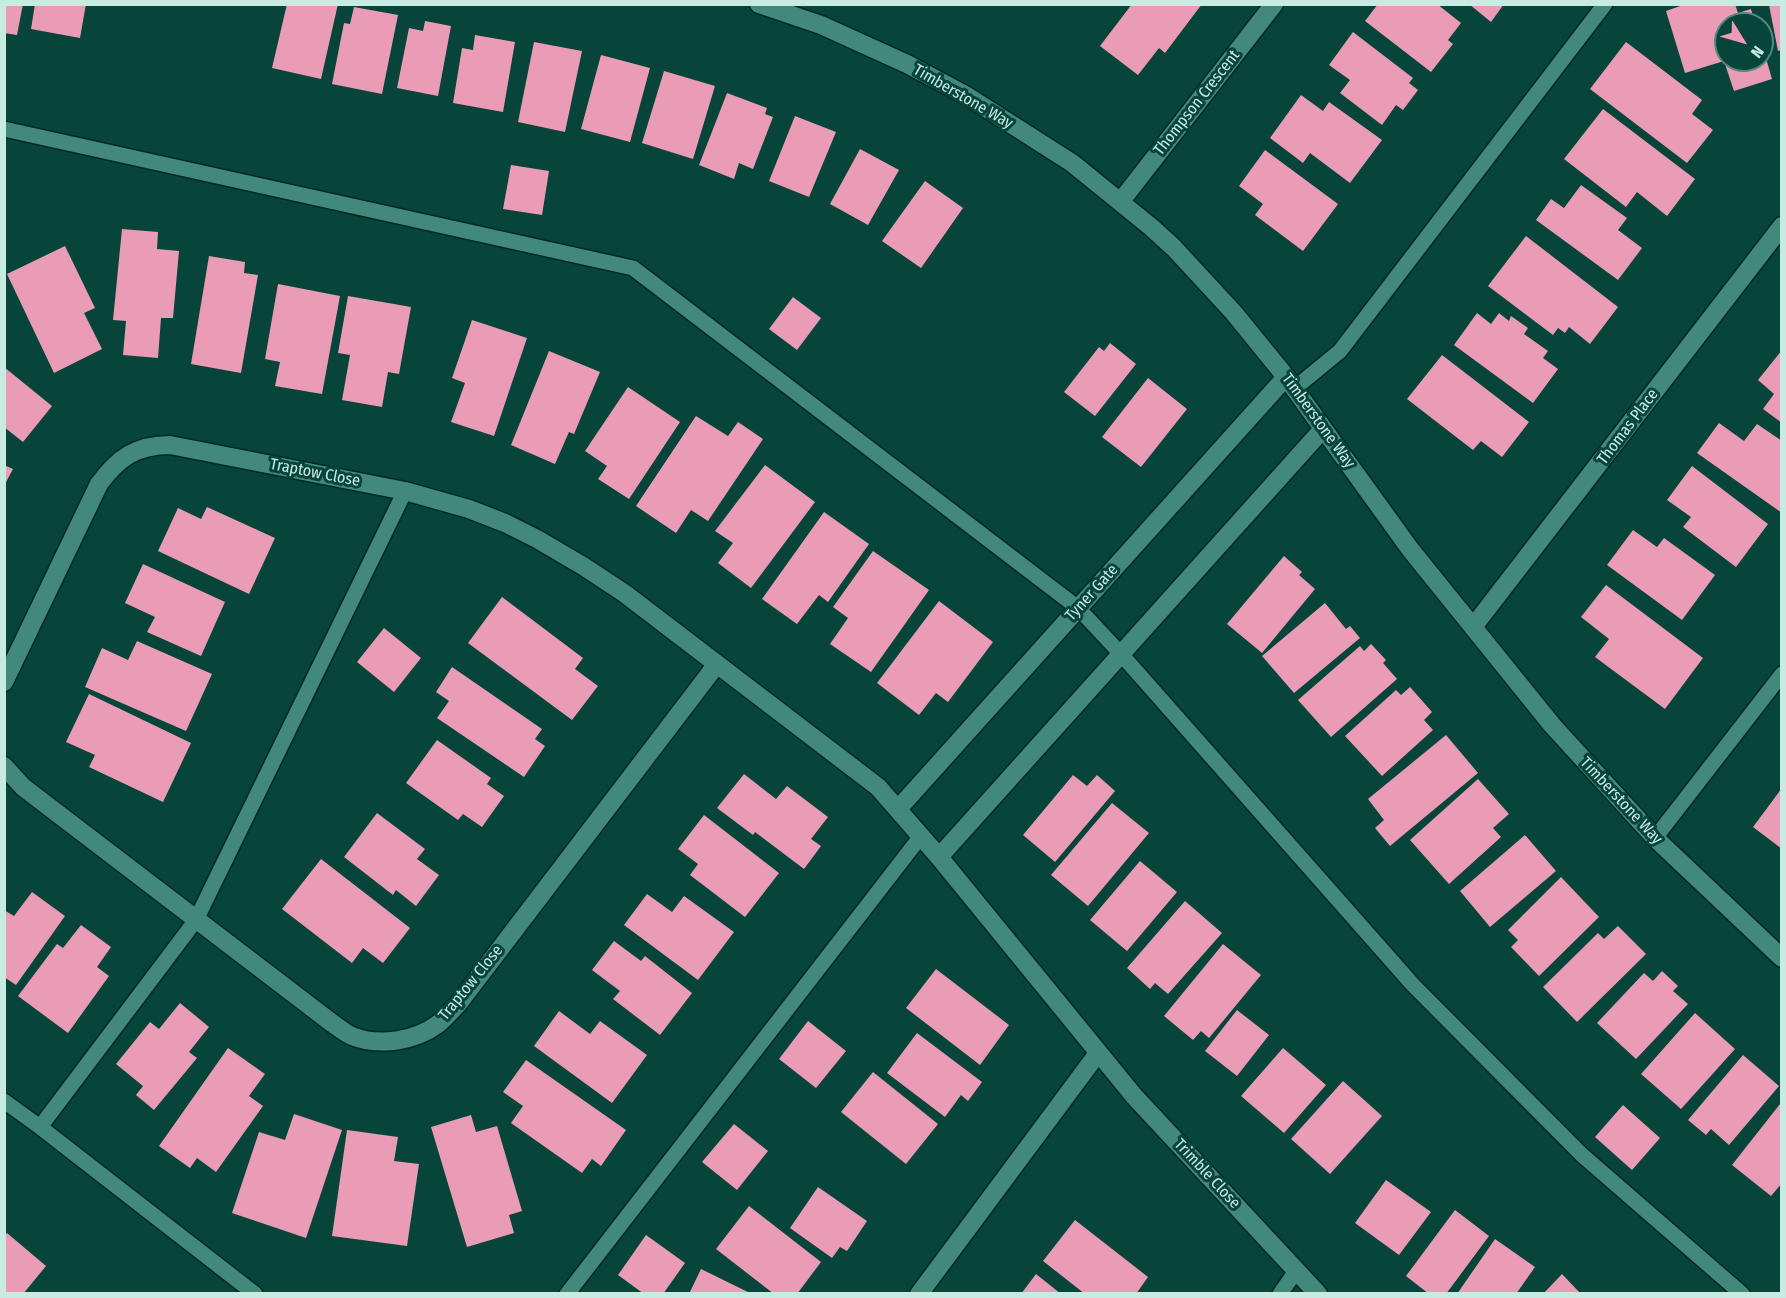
<!DOCTYPE html>
<style>
body{margin:0}
#map{position:relative;width:1786px;height:1298px;overflow:hidden;background:#07453b;font-family:"Fira Sans Condensed",sans-serif}
canvas{display:block}
.frame{position:absolute;inset:0;border:6px solid #c7eae1;pointer-events:none}
.north{position:absolute;left:1714px;top:12px;width:60px;height:60px;box-sizing:border-box;background:#07453b;border:2px solid #54877d;border-radius:50%;rotate:127deg;font-size:16px;font-weight:700;line-height:24px;text-align:center;color:#c7eae1}
.north::after{content:'';display:block;margin:auto;width:21px;height:27px;background:#f09ab7;clip-path:polygon(50% 0,100% 100%,50% 72%,0 100%)}
</style>
<div id="map">
<canvas width="1786" height="1298"></canvas>
<div class="frame"></div>
<div class="north">N</div>
</div>
<script>
const g = document.querySelector('canvas').getContext('2d');
g.lineJoin = 'round';
function fillPath(path, color) {
  g.fillStyle = color;
  g.fill(path, 'evenodd');
}
function stroke(path, color, width, dash) {
  g.strokeStyle = color;
  g.lineWidth = width;
  g.lineCap = dash ? 'butt' : 'round';
  g.setLineDash(dash || []);
  g.stroke(path);
}
function drawText(font, color, halo, rows, align = 'center') {
  g.font = font + ' "Fira Sans Condensed",sans-serif';
  g.lineWidth = 6;
  g.setLineDash([]);
  g.textBaseline = 'middle';
  g.strokeStyle = halo;
  g.fillStyle = color;
  for (const [text, x, y, turn = 0] of rows) {
    g.save();
    g.translate(x, y);
    g.rotate((+turn || 0) * Math.PI / 180);
    g.textAlign = isNaN(turn) ? turn : align;
    if (halo) g.strokeText(text, 0, 0);
    g.fillText(text, 0, 0);
    g.restore();
  }
}
const building = new Path2D(`
 M4,4H23L17,35L4,33Z
 M35,4H86L80,38L31,29Z
 M287,4H338L321,79L272,68Z
 M1132,4H1202L1165,53L1159,48L1138,75L1100,46Z
 M1378,4H1437L1461,23L1448,40L1453,44L1431,72L1365,21Z
 M1469,4H1504L1491,22Z
 M1686,4H1735L1738,13L1751,9L1755,24H1726V60H1762L1763,48L1772,79L1734,91L1724,61L1685,73L1666,11Z
 M1769,5H1782V50L1778,51Z
 M354,7L398,15L382,94L332,84L344,23L350,24Z
 M425,21L451,26L438,96L397,88L409,28L423,31Z
 M1353,32L1413,78L1409,83L1418,90L1403,110L1396,105L1382,125L1340,93L1350,80L1329,65Z
 M475,35L515,42L503,112L453,103L462,48L473,50Z
 M534,42L582,51L565,132L518,122Z
 M1626,42L1702,100L1692,114L1713,130L1687,163L1590,89Z
 M601,55L650,68L630,142L581,129Z
 M664,71L715,86L693,159L642,143Z
 M727,93L767,108L765,114L773,117L753,169L739,163L734,179L699,165Z
 M1301,95L1323,111L1329,102L1382,140L1350,183L1310,153L1303,163L1270,138Z
 M1603,109L1695,179L1667,216L1637,192L1626,207L1564,159Z
 M795,116L836,132L809,197L769,181Z
 M860,149L899,170L868,225L830,204Z
 M1265,150L1338,204L1303,251L1255,215L1263,204L1239,186Z
 M511,165L549,171L542,215L503,209Z
 M925,181L963,208L921,268L882,241Z
 M1581,185L1627,218L1618,230L1642,248L1618,280L1536,220L1551,199L1564,208Z
 M122,229L158,232L157,249L179,251L173,318H161L158,358L123,355L126,321L113,320Z
 M1526,236L1618,307L1590,344L1569,327L1565,333L1558,328L1553,335L1488,286Z
 M65,246L95,308L84,313L102,349L54,373L7,274Z
 M209,256L245,262L244,273L258,275L241,373L191,364Z
 M278,284L340,296L322,394L275,386L280,362L265,359Z
 M348,296L411,307L399,374L388,372L382,407L342,400L350,355L338,353Z
 M793,297L821,318L797,350L769,329Z
 M1477,313L1491,324L1499,313L1509,321L1511,316L1528,328L1524,334L1548,351L1543,358L1558,369L1533,403L1454,345Z
 M472,320L527,338L494,436L451,422L465,383L452,378Z
 M1110,343L1136,364L1095,416L1064,392L1099,347L1104,351Z
 M1782,350V423L1763,409L1774,394L1758,380Z
 M549,351L600,372L574,434L569,432L555,464L511,445Z
 M1442,355L1529,422L1502,457L1481,441L1473,450L1407,399Z
 M4,367L52,406L23,442L4,427Z
 M1148,378L1187,409L1141,467L1102,437Z
 M628,387L680,422L629,499L598,479L607,466L585,451Z
 M696,416L728,436L738,422L763,439L708,521L691,510L676,533L636,506Z
 M1719,423L1744,441L1757,424L1782,441V513L1697,453Z
 M4,465L13,469L4,486Z
 M765,465L815,502L751,588L718,563L733,543L715,531Z
 M1692,466L1768,524L1736,567L1683,527L1691,517L1667,500Z
 M207,507L275,538L249,594L158,551L178,508L201,519Z
 M824,512L869,544L828,602L819,595L797,624L762,599Z
 M1633,530L1657,547L1664,538L1715,575L1682,620L1607,565Z
 M873,551L929,590L871,672L830,644L848,618L833,607Z
 M1284,556L1302,572L1299,575L1315,589L1262,653L1227,624Z
 M143,564L225,602L201,656L147,632L155,617L125,603Z
 M1606,585L1703,658L1665,709L1595,657L1609,639L1581,617Z
 M502,597L583,658L575,669L598,686L572,720L468,643Z
 M939,601L993,642L948,702L936,693L919,715L877,683Z
 M1325,603L1346,629L1350,626L1360,638L1294,693L1262,656Z
 M384,628L421,658L394,692L357,662Z
 M137,641L212,674L186,731L85,687L102,648L128,660Z
 M1371,644L1386,660L1383,663L1397,679L1331,737L1298,700L1360,646L1364,651Z
 M452,667L542,729L535,739L545,746L524,777L437,718L449,701L436,692Z
 M1410,687L1432,712L1424,720L1433,730L1382,776L1345,736L1396,690L1401,695Z
 M89,694L191,743L163,802L89,767L95,755L66,742Z
 M1446,735L1478,773L1390,846L1375,828L1384,820L1368,799Z
 M437,740L491,778L487,784L504,796L482,827L463,814L458,820L406,783Z
 M744,774L776,799L787,786L828,817L811,839L821,846L804,869L755,832L753,835L717,808Z
 M1073,775L1087,786L1097,775L1115,791L1055,862L1023,835Z
 M1478,779L1509,814L1493,828L1501,837L1449,884L1410,840Z
 M1782,788V849L1753,827Z
 M1112,803L1149,833L1088,906L1051,875Z
 M377,813L425,849L417,859L439,875L416,906L396,890L393,895L344,857Z
 M704,815L779,873L745,917L690,875L698,864L678,849Z
 M1525,835L1556,871L1490,927L1460,891Z
 M321,859L410,928L383,963L363,948L352,963L282,909Z
 M1140,861L1177,892L1127,951L1090,920Z
 M1561,877L1599,917L1539,976L1511,947L1518,940L1508,930Z
 M32,892L65,916L16,985L4,977V910L14,916Z
 M647,894L672,912L684,896L734,932L698,980L624,925Z
 M1185,901L1222,933L1168,994L1155,983L1150,989L1127,968Z
 M81,925L111,947L97,967L109,976L68,1033L18,996L57,944L63,948Z
 M1618,926L1646,954L1577,1022L1543,987L1598,933L1604,939Z
 M614,941L641,961L645,956L692,993L660,1035L613,999L620,991L592,970Z
 M1223,944L1261,975L1209,1038L1201,1031L1193,1040L1164,1016Z
 M936,969L1009,1025L980,1065L906,1008Z
 M1662,971L1678,986L1673,991L1688,1004L1636,1059L1597,1023L1644,973L1653,981Z
 M180,1003L209,1027L189,1052L197,1058L154,1110L136,1095L143,1086L116,1064L150,1022L159,1029Z
 M1237,1010L1269,1035L1237,1076L1205,1051Z
 M559,1011L590,1034L600,1021L647,1055L612,1103L534,1046Z
 M1695,1013L1735,1049L1681,1109L1641,1074Z
 M808,1021L846,1051L816,1088L779,1059Z
 M917,1033L982,1082L968,1101L961,1095L945,1117L887,1073Z
 M228,1048L265,1074L249,1096L263,1106L216,1172L197,1158L190,1168L159,1146Z
 M1283,1048L1326,1085L1284,1133L1241,1096Z
 M1743,1055L1779,1086L1729,1145L1711,1129L1706,1135L1688,1120Z
 M526,1060L626,1130L601,1166L592,1159L582,1173L511,1123L523,1106L503,1092Z
 M873,1072L938,1124L906,1164L841,1112Z
 M1343,1081L1382,1116L1330,1174L1291,1139Z
 M1780,1104L1782,1105V1183L1771,1196L1732,1165Z
 M1623,1105L1660,1138L1632,1170L1595,1137Z
 M294,1114L342,1130L306,1238L232,1213L259,1132L285,1140Z
 M471,1115L476,1132L497,1126L522,1211L509,1215L514,1233L467,1247L431,1127Z
 M734,1124L768,1151L737,1190L702,1162Z
 M347,1130L398,1137L394,1161L419,1164L407,1246L332,1236Z
 M1386,1180L1431,1212L1399,1255L1355,1223Z
 M818,1187L867,1221L847,1251L840,1247L832,1258L790,1228Z
 M749,1206L821,1262L797,1294H774L716,1249Z
 M1455,1210L1489,1236L1446,1294H1429L1406,1276Z
 M1075,1220L1148,1277L1136,1294H1085L1043,1261Z
 M7,1233L46,1266L23,1294H4V1236Z
 M646,1235L685,1263L663,1294H644L618,1275Z
 M1495,1239L1535,1267L1516,1294H1457Z
 M701,1269L752,1294H689Z
 M1036,1274L1061,1294H1021Z
 M1562,1274L1581,1294H1543Z`);
const service = new Path2D(`
 M4,129L633,268L1078,608L1121,654L1413,985L1582,1155L1742,1294
 M1295,388L1340,351L1605,4
 M1655,838L1782,674
 M4,1101L40,1127
 M255,1294L40,1127L196,920L405,491
 M567,1294L921,836
 M1280,1294L1296,1271`);
const minor = new Path2D(`
 M1121,201L1274,4
 M1473,627L1782,226
 M4,682L99,484C118,458 136,445 170,445L405,491L469,509L505,523L537,539L583,566L624,593L878,787L939,857L1134,1096L1318,1294
 M4,766L23,787L332,1023C338,1027 345,1033 352,1036C379,1047 415,1041 438,1024C445,1018 452,1010 458,1004L717,664
 M898,809L1286,377
 M939,857L1323,429
 M919,1294L1098,1053`);
const tertiary = new Path2D(`
 M759,4L821,25L907,64L967,96L1072,163L1151,227L1174,248L1234,313L1286,377L1410,549L1552,725L1655,838L1782,958`);
const streetNames = [
 ["Timberstone Way",963,97,30],
 ["Thompson Crescent",1197,103,-52],
 ["Timberstone Way",1318,421,54],
 ["Thomas Place",1628,427,-53],
 ["Traptow Close",315,473,11],
 ["Tyner Gate",1092,593,-48],
 ["Timberstone Way",1621,801,47],
 ["Traptow Close",471,983,-51],
 ["Trimble Close",1207,1174,47]
];
fillPath(building, '#ea9cb6');
stroke(service, '#002922', 18);
stroke(minor, '#002922', 21);
stroke(tertiary, '#002922', 21);
stroke(service, '#42897a', 15);
stroke(minor, '#42897a', 18);
stroke(tertiary, '#42897a', 18);
drawText('16px', '#c7eae1', '#07453b', streetNames);
</script>
